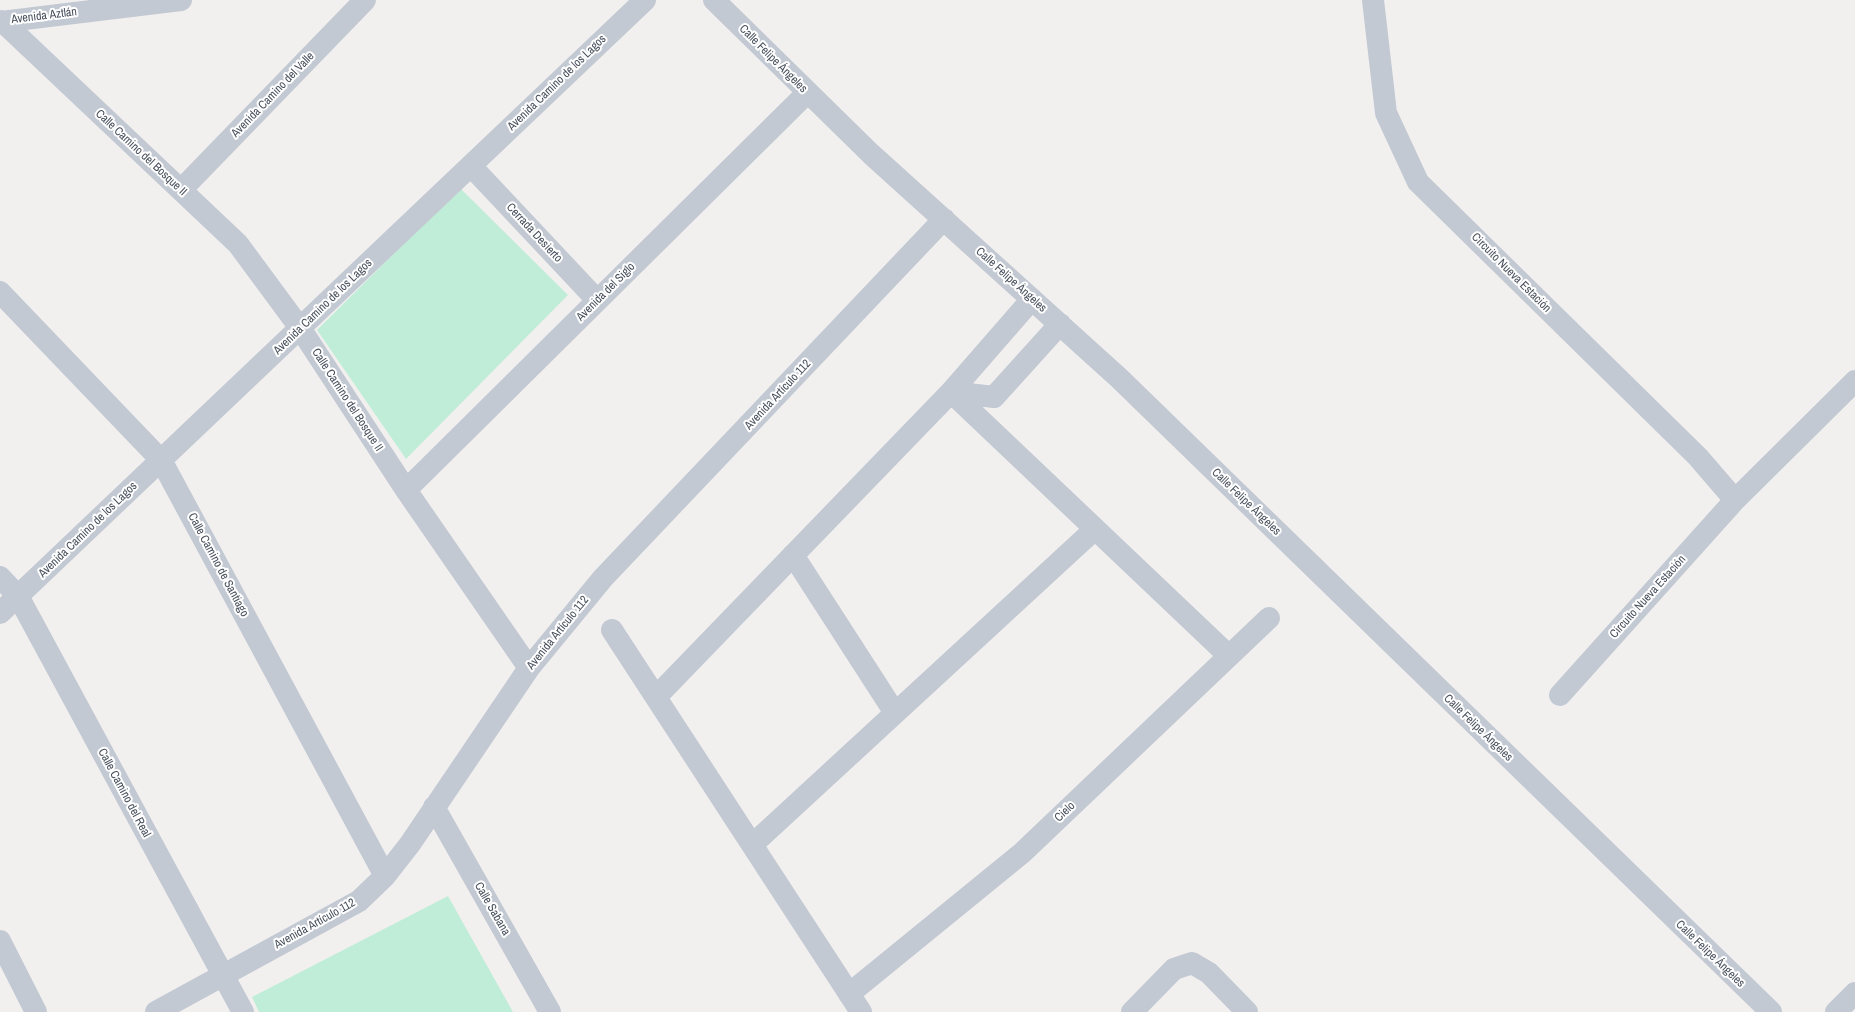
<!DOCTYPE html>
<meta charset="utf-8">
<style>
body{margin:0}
canvas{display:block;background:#f2f0ef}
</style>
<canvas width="1855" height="1012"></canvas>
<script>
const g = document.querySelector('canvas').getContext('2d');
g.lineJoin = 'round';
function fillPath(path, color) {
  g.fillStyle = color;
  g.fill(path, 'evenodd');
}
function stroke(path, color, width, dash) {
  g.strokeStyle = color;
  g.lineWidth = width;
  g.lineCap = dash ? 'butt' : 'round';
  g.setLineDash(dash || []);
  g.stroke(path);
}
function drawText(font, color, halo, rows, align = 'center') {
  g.font = font + ' "Archivo Narrow",sans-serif';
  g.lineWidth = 4;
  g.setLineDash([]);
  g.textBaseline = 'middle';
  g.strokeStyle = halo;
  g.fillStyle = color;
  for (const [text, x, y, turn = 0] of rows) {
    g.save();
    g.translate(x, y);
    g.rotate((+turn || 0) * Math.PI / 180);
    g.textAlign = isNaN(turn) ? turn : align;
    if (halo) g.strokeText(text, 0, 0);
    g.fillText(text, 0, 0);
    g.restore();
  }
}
const green = new Path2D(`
 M460,188L568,295L406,459L317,330Z
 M448,896L513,1012H259L252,997Z`);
const street = new Path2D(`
 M714,0L871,154L1119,378L1771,1012
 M1373,0L1386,113L1418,182L1698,457L1735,500
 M2,21L238,244L300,328L406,490L529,668
 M0,22L181,0
 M471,166L597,300
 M181,190L365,0
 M0,292L161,460L385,876
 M951,392L1229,656
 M951,392L994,397L1060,324
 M406,490L807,93
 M793,555L895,713
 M0,577L18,596L243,1012
 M0,613L645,0
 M612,630L861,1012
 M1560,695L1735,500L1855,381
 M656,697L951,392L1032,299
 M434,807L550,1012
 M752,845L1095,529
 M0,941L36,1012
 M849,994L1022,853L1269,618
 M156,1012L359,901L385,876L410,844L529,668L603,578L944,219
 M1132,1012L1174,969L1192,963L1209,973L1247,1012
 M1836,1012L1855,993`);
const streetNames = [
 ["Avenida Aztlán",44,16,-7],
 ["Calle Felipe Ángeles",773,59,45],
 ["Avenida Camino de los Lagos",557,83,-44],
 ["Avenida Camino del Valle",273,95,-46],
 ["Calle Camino del Bosque II",141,153,43],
 ["Cerrada Desierto",534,233,47],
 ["Circuito Nueva Estación",1511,273,45],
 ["Calle Felipe Ángeles",1011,280,42],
 ["Avenida del Siglo",606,292,-45],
 ["Avenida Camino de los Lagos",323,307,-44],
 ["Avenida Artículo 112",778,395,-47],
 ["Calle Camino del Bosque II",347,400,57],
 ["Calle Felipe Ángeles",1246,502,44],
 ["Avenida Camino de los Lagos",88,530,-44],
 ["Calle Camino de Santiago",218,565,62],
 ["Circuito Nueva Estación",1648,597,-48],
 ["Avenida Artículo 112",558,633,-51],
 ["Calle Felipe Ángeles",1478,728,44],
 ["Calle Camino del Real",124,793,62],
 ["Cielo",1065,812,-44],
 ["Calle Sabana",492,909,60],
 ["Avenida Artículo 112",315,924,-29],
 ["Calle Felipe Ángeles",1710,954,44]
];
fillPath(green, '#c0edd8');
stroke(street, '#c3c9d3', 22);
drawText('12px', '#48505c', '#fff', streetNames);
</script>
